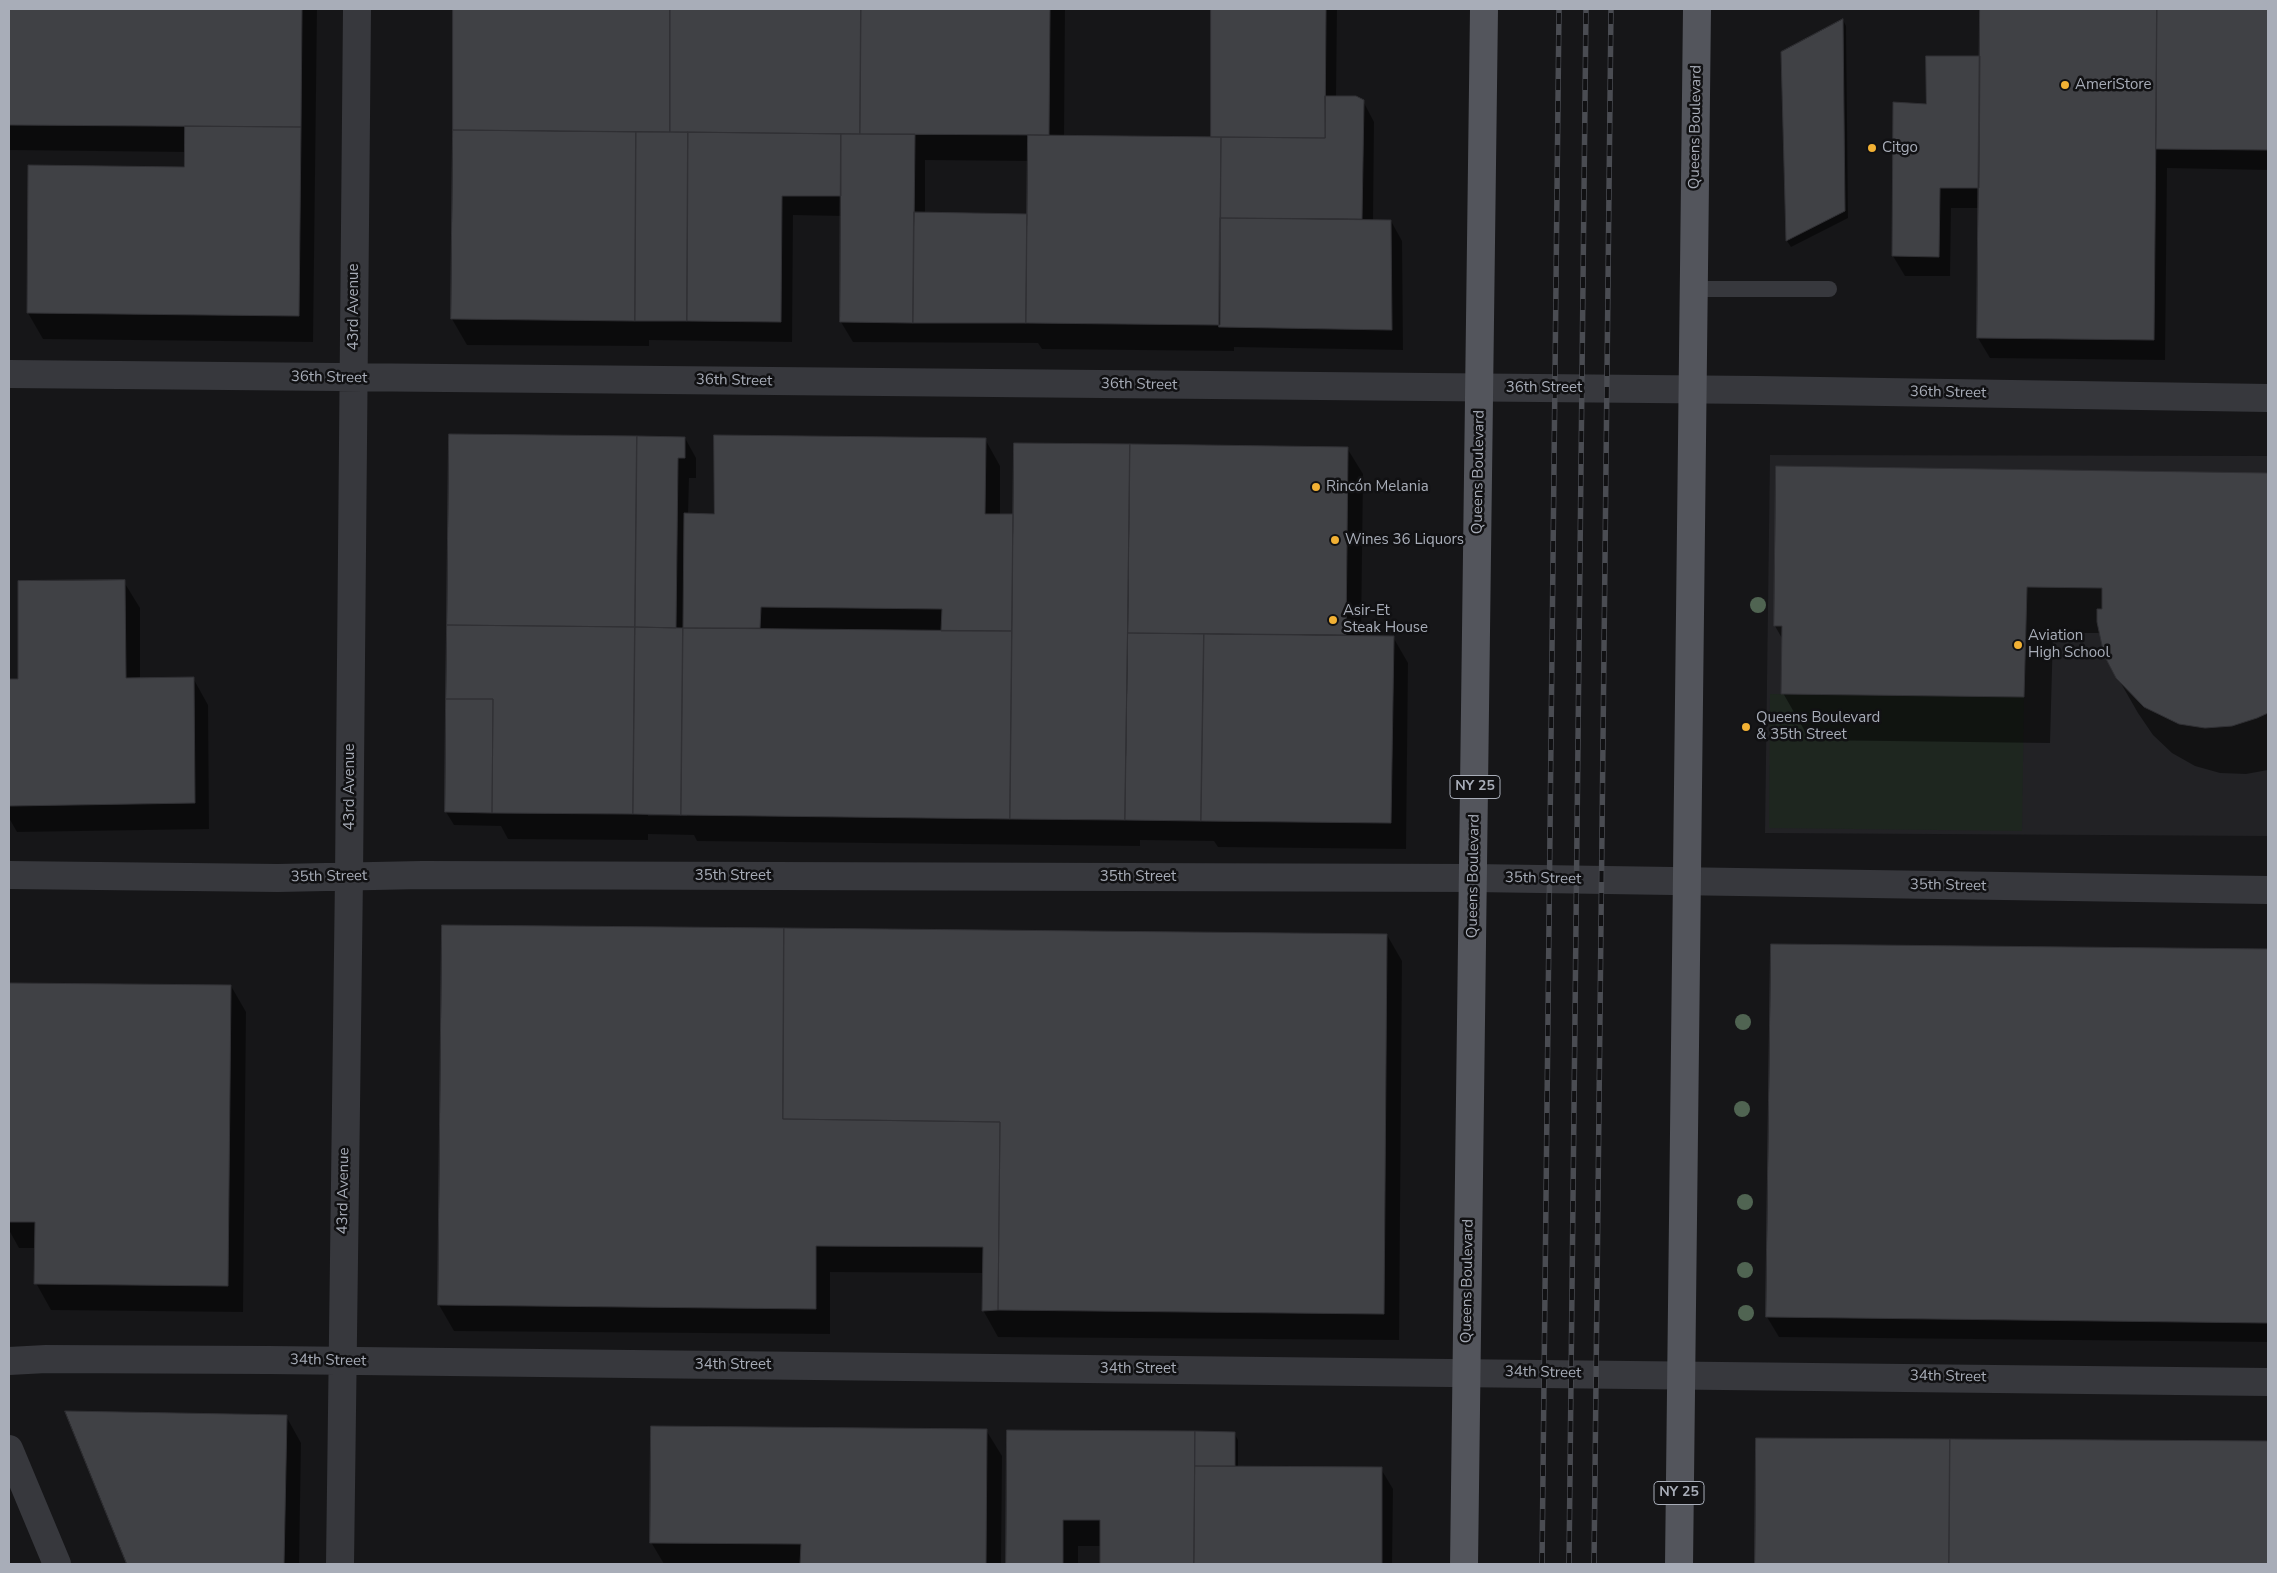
<!DOCTYPE html>
<meta charset="utf-8">
<style>
body{margin:0}
#map{position:relative;width:2277px;height:1573px;overflow:hidden;background:#161618;font-family:"Nunito Sans",sans-serif}
canvas{display:block}
.frame{position:absolute;inset:0;border:10px solid #a8adb8;pointer-events:none}
</style>
<div id="map">
<canvas width="2277" height="1573"></canvas>
<div class="frame"></div>
</div>
<script>
const g = document.querySelector('canvas').getContext('2d');
g.lineJoin = 'round';
function fillPath(path, color) {
  g.fillStyle = color;
  g.fill(path, 'evenodd');
}
function stroke(path, color, width, dash) {
  g.strokeStyle = color;
  g.lineWidth = width;
  g.lineCap = dash ? 'butt' : 'round';
  g.setLineDash(dash || []);
  g.stroke(path);
}
function drawText(font, color, halo, rows, align = 'center') {
  g.font = font + ' "Nunito Sans",sans-serif';
  g.lineWidth = 5;
  g.setLineDash([]);
  g.textBaseline = 'middle';
  g.strokeStyle = halo;
  g.fillStyle = color;
  for (const [text, x, y, turn = 0] of rows) {
    g.save();
    g.translate(x, y);
    g.rotate((+turn || 0) * Math.PI / 180);
    g.textAlign = isNaN(turn) ? turn : align;
    if (halo) g.strokeText(text, 0, 0);
    g.fillText(text, 0, 0);
    g.restore();
  }
}
const built = new Path2D(`
 M1770,455L2268,456V836L1765,833Z`);
const green = new Path2D(`
 M1770,694L2024,697L2022,831L1769,828Z`);
const shadow = new Path2D(`
 M9,9H317L313,342L43,339L28,313L185,168L186,152L9,150Z
 M455,9H1065L1064,137L1213,138V9H1337L1336,97L1363,101L1374,122L1373,220L1391,221L1402,241L1403,350L1234,347V351L1042,349L1038,343L853,342L841,322L842,216L793,215L792,342L649,340V346L467,345L452,319ZM925,160L1029,161L1028,215L925,214Z
 M1982,9H2268V170L2167,168L2165,360L1990,358L1978,338L1980,208H1951L1950,276H1905L1893,256L1927,106L1982,57Z
 M1843,20L1846,26L1848,218L1791,247L1787,241L1783,53Z
 M685,438L696,458V478H689L688,515H715L985,439L1000,466V515L1015,516L1016,444L1347,448L1363,474L1361,637H1393L1408,663L1406,849L1218,847L1214,841L1140,840V846L697,841L694,835L648,834V840L508,839L501,826L454,825L446,812ZM648,813L687,814V816H648Z
 M1777,467L2268,474V770L2246,774L2220,773L2195,766L2172,753L2153,735L2138,713L2111,666L2101,633H2053L2050,743L1810,740L1783,693V640L1775,626Z
 M124,582L140,608V679L193,678L208,705L209,829L17,832L9,818V680H20Z
 M1387,935L1402,961L1399,1340L998,1337L983,1310V1273L830,1272V1334L454,1331L439,1305Z
 M1772,945L2268,951V1342L1779,1337L1767,1317Z
 M9,984L231,986L246,1012L243,1312L51,1310L36,1283V1248H19L9,1230Z
 M67,1413L286,1416L301,1443L299,1564H129Z
 M986,1430L1002,1456L1001,1564H664L651,1542Z
 M1008,1431L1234,1433L1238,1440V1467L1381,1469L1393,1489L1392,1564H1101V1546H1078V1564H1007Z
 M1757,1439L2268,1443V1564H1757Z`);
const building = new Path2D(`
 M9,9H302L301,127L9,125Z
 M453,9H670V132L453,130Z
 M670,9H861L860,134L670,132Z
 M861,9H1050L1049,135L860,134Z
 M1211,9H1326L1325,138L1211,137Z
 M1980,9H2157L2154,340L1977,338Z
 M2157,9H2268V150L2156,149Z
 M1843,19L1845,211L1786,241L1781,52Z
 M1926,56H1980L1979,188H1940L1939,257L1892,256L1893,102L1926,104Z
 M1325,96H1356L1364,100L1362,219L1220,218L1221,137L1325,138Z
 M185,126L301,127L299,316L27,313L28,165L184,167Z
 M453,130L636,132L635,321L451,319Z
 M636,132H688L687,321H635Z
 M688,132L841,134V196H782L781,322L687,321Z
 M841,134H915L913,323L840,322Z
 M1028,135L1221,137L1220,325L1026,323Z
 M914,212L1027,214L1026,323H913Z
 M1220,218L1391,220L1392,330L1219,327Z
 M449,434L637,436L635,627L447,625Z
 M714,435L986,438L985,514H1013L1012,631H941L942,609L761,607L760,628H683L684,513L714,514Z
 M637,436L685,437V458H678L676,628L635,627Z
 M1014,443L1130,444L1125,820L1010,819Z
 M1130,444L1348,447L1346,635L1128,633Z
 M1776,466L2268,473V713L2257,718L2232,726L2205,728L2179,724L2144,707L2116,678L2104,655L2097,622V609H2102V588L2027,587L2024,697L1781,694L1782,626H1774Z
 M125,580L126,678L194,677L195,803L9,806V679H18V581Z
 M447,625L635,627L633,814L492,813L493,699H446Z
 M635,627L683,628L681,815L633,814Z
 M683,628L1012,631L1010,819L681,815Z
 M1128,633L1204,634L1201,821L1125,820Z
 M1204,634L1394,636L1391,823L1201,821Z
 M446,699H493L492,813L445,812Z
 M442,925L784,928L783,1119L1000,1122L998,1310L982,1311L983,1247L816,1246V1309L438,1305Z
 M784,928L1387,934L1384,1314L998,1310L1000,1122L783,1119Z
 M1771,944L2268,949V1323L1766,1317Z
 M9,983L231,985L228,1286L34,1284L35,1222H9Z
 M65,1411L287,1415L284,1564H127Z
 M651,1426L987,1429L986,1564H800L801,1544L650,1543Z
 M1007,1430L1195,1431L1194,1564H1100V1520H1063V1564H1006Z
 M1195,1431L1235,1432V1466H1195Z
 M1756,1438L1950,1439L1949,1564H1755Z
 M1950,1439L2268,1441V1564H1949Z
 M1195,1466L1382,1467V1564H1194Z`);
const lane = new Path2D(`
 M1694,289H1829`);
const street = new Path2D(`
 M9,374L1757,390L2268,398
 M9,875L278,878L422,875L1474,878L2268,890
 M9,1361L46,1359L268,1360L2268,1382
 M9,1449L57,1564
 M340,1564L349,877L357,9`);
const primary = new Path2D(`
 M1464,1564L1484,9
 M1679,1564L1697,9`);
const rail = new Path2D(`
 M1542,1564L1559,9
 M1569,1564L1586,9
 M1594,1564L1611,9`);
const trees = [
 [1758,605],
 [1743,1022],
 [1742,1109],
 [1745,1202],
 [1745,1270],
 [1746,1313]
];
const markers = [
 [2065,85,5,"#f2b134"],
 [1872,148,5,"#f2b134"],
 [1316,487,5,"#f2b134"],
 [1335,540,5,"#f2b134"],
 [1333,620,5,"#f2b134"],
 [2018,645,5,"#f2b134"],
 [1746,727,5,"#f2b134"]
];
const shields = [
 [1475,787,50],
 [1679,1493,50]
];
const shieldNames = [
 ["NY 25",1475,787],
 ["NY 25",1679,1493]
];
const poiNames = [
 ["AmeriStore",2075,85],
 ["Citgo",1882,148],
 ["Rincón Melania",1326,487],
 ["Wines 36 Liquors",1345,540],
 ["Asir-Et",1343,611],
 ["Steak House",1343,628],
 ["Aviation",2028,636],
 ["High School",2028,653],
 ["Queens Boulevard",1756,718],
 ["& 35th Street",1756,735]
];
const streetNames = [
 ["Queens Boulevard",1696,127,-89],
 ["43rd Avenue",354,307,-90],
 ["36th Street",329,378,1],
 ["36th Street",734,381,1],
 ["36th Street",1139,385,1],
 ["36th Street",1544,388],
 ["36th Street",1948,393,1],
 ["Queens Boulevard",1479,472,-89],
 ["43rd Avenue",350,787,-90],
 ["35th Street",733,876],
 ["Queens Boulevard",1474,876,-89],
 ["35th Street",329,877,-1],
 ["35th Street",1138,877],
 ["35th Street",1543,879,1],
 ["35th Street",1948,886,1],
 ["43rd Avenue",344,1191,-89],
 ["Queens Boulevard",1468,1281,-89],
 ["34th Street",328,1361,1],
 ["34th Street",733,1365],
 ["34th Street",1138,1369],
 ["34th Street",1543,1373,1],
 ["34th Street",1948,1377,1]
];
fillPath(built, '#222225');
fillPath(green, '#1e261f');
fillPath(shadow, '#0007');
fillPath(building, '#404145');
stroke(building, '#303034', 1);
stroke(lane, '#37383d', 16);
stroke(street, '#37383d', 28);
stroke(primary, '#53555c', 28);
stroke(rail, '#4a4c52', 5.5);
stroke(rail, '#111113', 4, [11]);
g.fillStyle = '#506452';
for (const [x, y] of trees) {
  g.beginPath();
  g.arc(x, y, 8, 0, 2 * Math.PI);
  g.fill();
}
for (const [x, y, r, color] of markers) {
  const dot = new Path2D();
  dot.arc(x, y, r, 0, 2 * Math.PI);
  g.fillStyle = color;
  g.fill(dot);
  stroke(dot, '#111113', 2);
}
for (const [x, y, w] of shields) {
  const box = new Path2D();
  box.roundRect(x - w / 2, y - 11.5, w, 23, 4);
  g.fillStyle = '#111113';
  g.fill(box);
  stroke(box, '#a8adb8', 1);
}
drawText('bold 14px', '#a8adb8', null, shieldNames);
drawText('15px', '#a8adb8', '#111113', poiNames, 'left');
drawText('15px', '#a8adb8', '#111113', streetNames);
</script>
